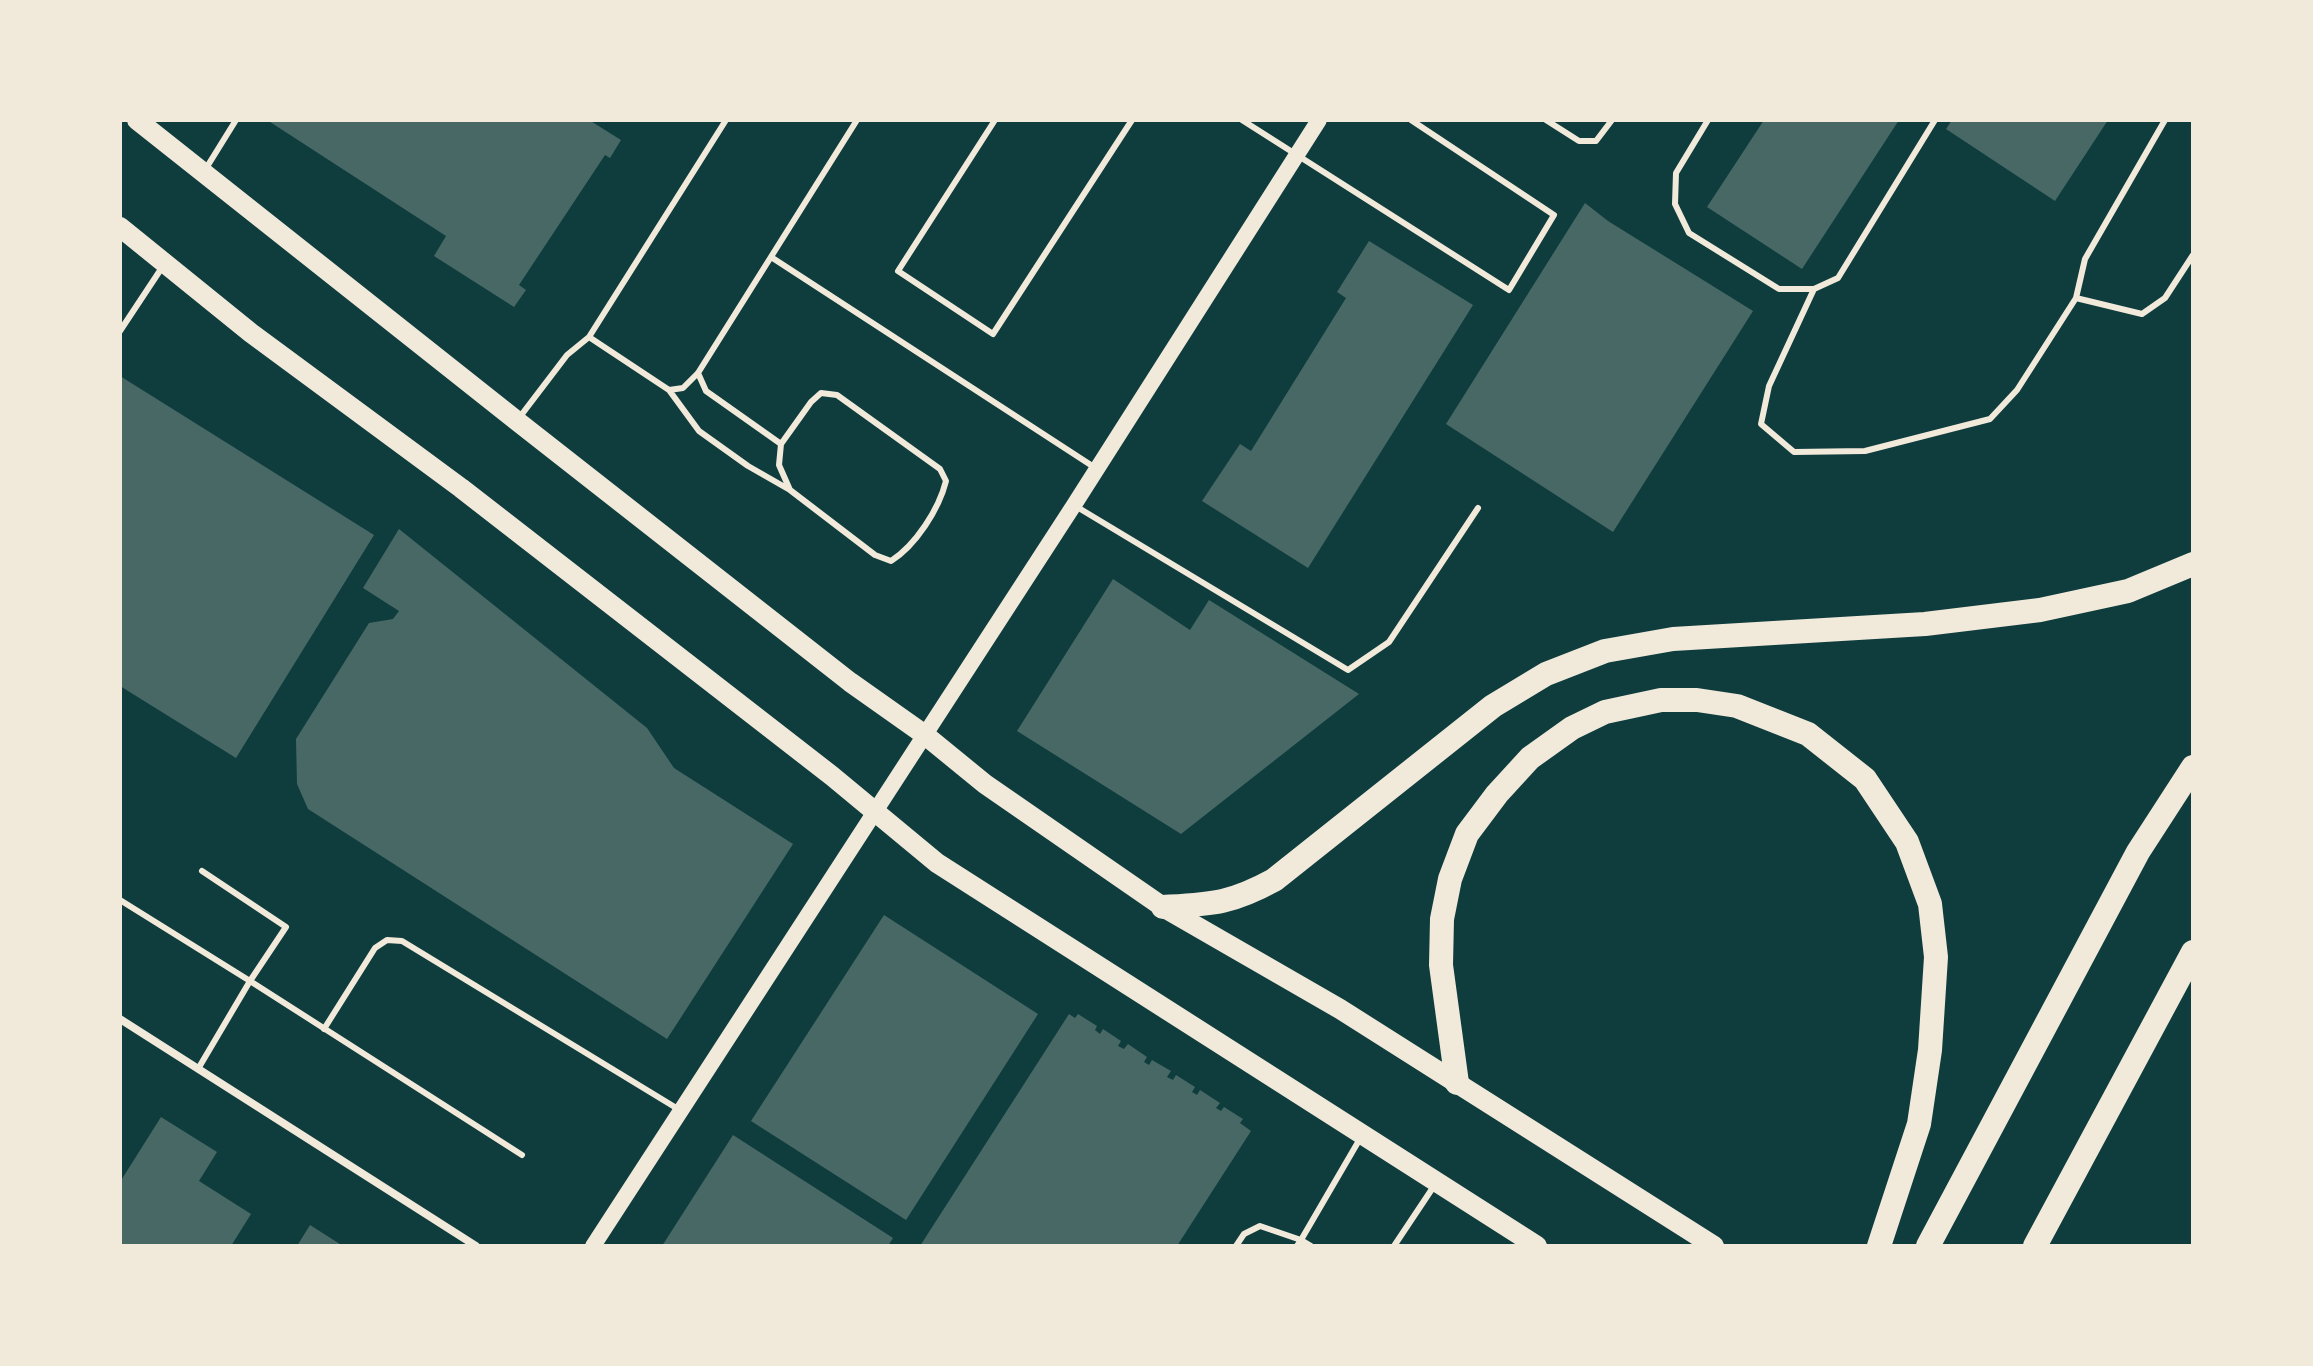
<!DOCTYPE html>
<style>
body{margin:0}
#map{position:relative;width:2313px;height:1366px;overflow:hidden;background:#0f3d3e;font-family:"Open Sans",sans-serif}
canvas{display:block}
.frame{position:absolute;inset:0;border:122px solid #f1e9da;pointer-events:none}
</style>
<div id="map">
<canvas width="2313" height="1366"></canvas>
<div class="frame"></div>
</div>
<script>
const g = document.querySelector('canvas').getContext('2d');
g.lineJoin = 'round';
function fillPath(path, color) {
  g.fillStyle = color;
  g.fill(path, 'evenodd');
}
function stroke(path, color, width, dash) {
  g.strokeStyle = color;
  g.lineWidth = width;
  g.lineCap = dash ? 'butt' : 'round';
  g.setLineDash(dash || []);
  g.stroke(path);
}
const building = new Path2D(`
 M267,120H589L621,140L610,158L605,155L519,285L526,290L514,307L434,256L446,236Z
 M1764,120H1899L1802,269L1707,207Z
 M1952,120H2108L2055,201L1946,129Z
 M1585,203L1608,221L1753,311L1613,532L1446,424Z
 M1369,241L1473,305L1308,568L1202,501L1240,444L1251,451L1346,298L1337,292Z
 M120,376L374,535L236,758L120,686Z
 M399,529L647,728L674,768L793,844L667,1039L308,809L297,784L296,739L369,623L393,619L399,611L363,588Z
 M1113,579L1190,630L1209,600L1359,694L1181,834L1017,731Z
 M884,915L1038,1014L906,1220L751,1121Z
 M1069,1014L1075,1018L1078,1014L1097,1026L1095,1030L1100,1034L1103,1029L1121,1041L1118,1046L1124,1049L1128,1044L1147,1057L1144,1062L1149,1065L1152,1060L1171,1071L1167,1077L1173,1080L1176,1075L1195,1087L1192,1092L1197,1095L1200,1090L1220,1103L1216,1108L1221,1111L1224,1107L1243,1119L1240,1123L1251,1131L1177,1246H920Z
 M161,1117L217,1152L199,1181L251,1214L231,1246H120V1182Z
 M733,1135L893,1238L888,1246H662Z
 M310,1225L343,1246H297Z`);
const service = new Path2D(`
 M995,120L898,271L993,334L1132,120
 M1242,120L1509,290L1554,215L1411,120
 M1546,120L1579,141H1596L1612,120
 M1708,120L1676,173L1675,204L1689,233L1779,289H1814L1838,278L1935,120
 M205,170L236,120
 M771,257L1097,469
 M1814,289L1769,386L1761,424L1794,452L1865,451L1990,419L2017,390L2076,298L2085,259L2165,120
 M2076,298L2142,314L2165,298L2193,255
 M120,331L163,266
 M589,337L669,390L683,388L698,373L857,120
 M669,390L699,431L748,466L790,490L875,555L891,561C916,545 939,509 946,481L940,469L837,395L821,393L811,402L781,444L706,391L698,373
 M519,418L567,355L589,337L726,120
 M781,444L779,465L790,490
 M1077,507L1348,670L1389,642L1478,508
 M202,871L286,927L250,981L522,1155
 M120,900L250,981L198,1069
 M324,1029L375,948L387,940L402,941L678,1109
 M1236,1246L1244,1234L1260,1226L1301,1240L1361,1137
 M1297,1246L1301,1240L1311,1246
 M1394,1246L1434,1186`);
const minor = new Path2D(`
 M120,1019L476,1246`);
const secondary = new Path2D(`
 M593,1246L1074,505L1319,120`);
const primary = new Path2D(`
 M137,120L517,421L850,682L925,735L985,784L1163,907L1340,1009L1714,1246
 M120,227L251,333L461,488L832,776L937,863L1537,1246`);
const motorway = new Path2D(`
 M1163,907C1212,904 1230,904 1274,880L1493,706L1546,674L1605,651L1673,639L1925,624L2040,610L2128,591L2193,564
 M1457,1083L1441,965L1442,919L1450,879L1467,834L1497,794L1530,758L1572,728L1605,712L1661,700H1697L1737,706L1808,734L1865,779L1907,842L1930,904L1936,957L1930,1050L1919,1124L1879,1246
 M1928,1246L2138,852L2193,767
 M2035,1246L2193,952`);
fillPath(building, '#486865');
stroke(service, '#f1e9da', 6);
stroke(minor, '#f1e9da', 8);
stroke(secondary, '#f1e9da', 16);
stroke(primary, '#f1e9da', 20);
stroke(motorway, '#f1e9da', 24);
</script>
